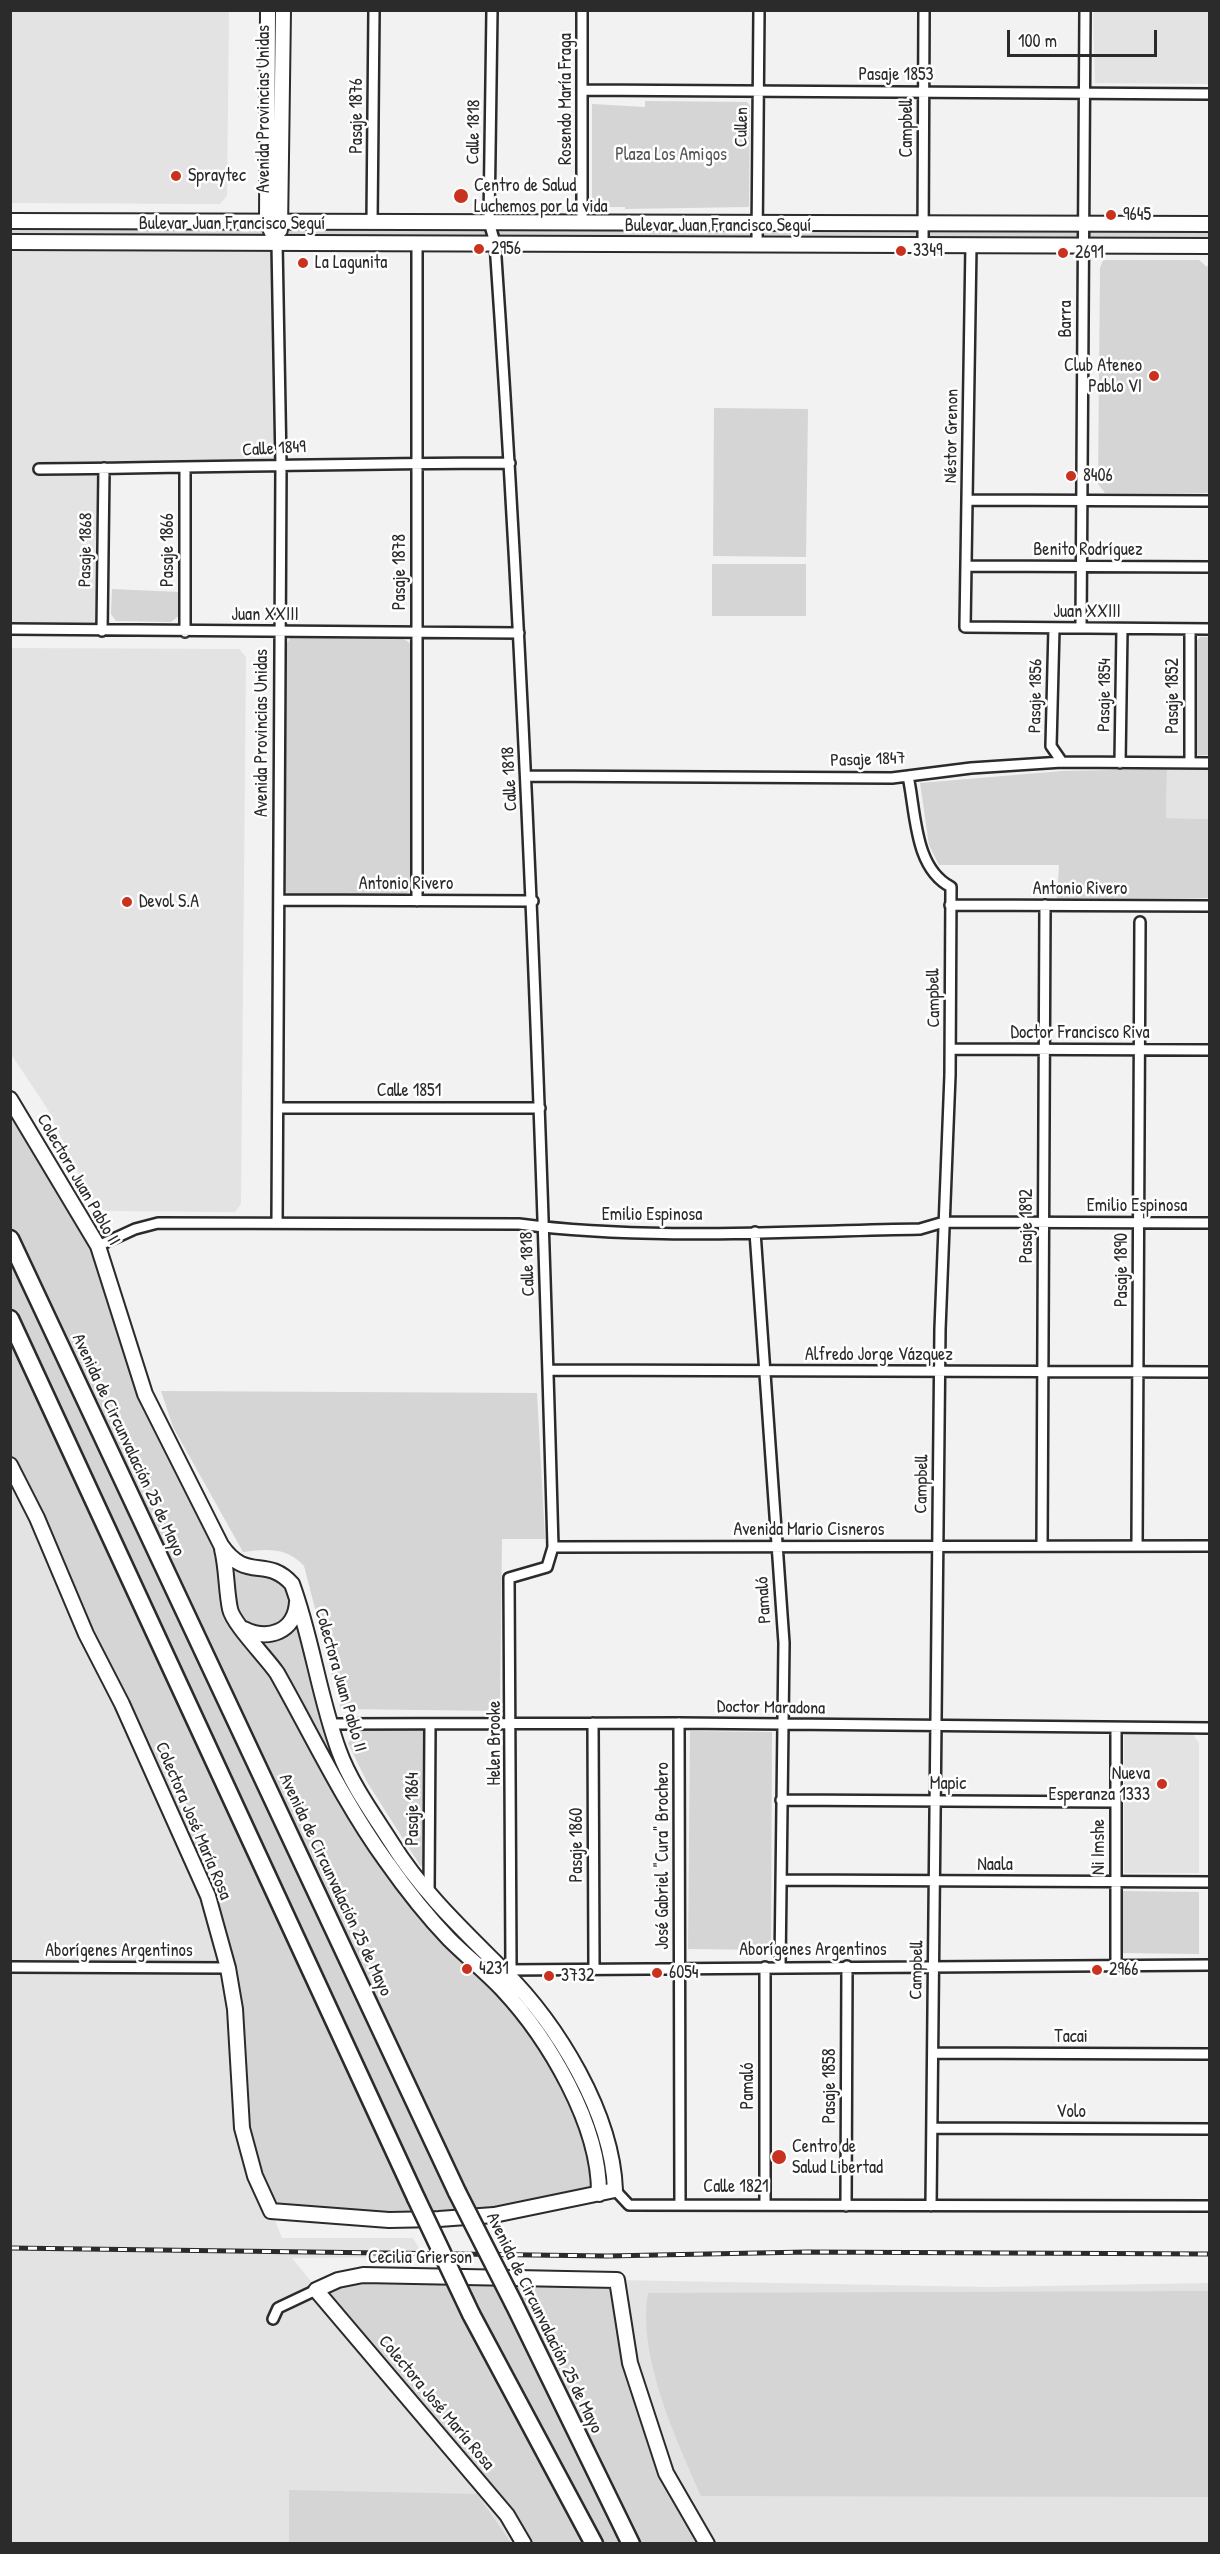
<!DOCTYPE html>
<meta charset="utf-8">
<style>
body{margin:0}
#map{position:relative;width:1220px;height:2554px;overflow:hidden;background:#f2f2f2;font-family:"Patrick Hand",sans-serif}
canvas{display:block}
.frame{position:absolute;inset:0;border:12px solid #2b2b2b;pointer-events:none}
.scale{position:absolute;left:1007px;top:30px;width:150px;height:27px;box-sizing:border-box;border:3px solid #2b2b2b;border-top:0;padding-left:8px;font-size:18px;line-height:21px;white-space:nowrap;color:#2b2b2b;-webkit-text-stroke:4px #fff;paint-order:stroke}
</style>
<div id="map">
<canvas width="1220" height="2554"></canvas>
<div class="frame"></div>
<div class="scale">100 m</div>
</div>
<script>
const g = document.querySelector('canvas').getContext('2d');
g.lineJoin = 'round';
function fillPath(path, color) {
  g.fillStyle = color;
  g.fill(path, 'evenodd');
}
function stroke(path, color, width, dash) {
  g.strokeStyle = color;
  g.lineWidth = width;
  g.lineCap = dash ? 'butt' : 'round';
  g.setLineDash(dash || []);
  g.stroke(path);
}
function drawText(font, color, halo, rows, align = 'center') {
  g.font = font + ' "Patrick Hand",sans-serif';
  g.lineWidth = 5;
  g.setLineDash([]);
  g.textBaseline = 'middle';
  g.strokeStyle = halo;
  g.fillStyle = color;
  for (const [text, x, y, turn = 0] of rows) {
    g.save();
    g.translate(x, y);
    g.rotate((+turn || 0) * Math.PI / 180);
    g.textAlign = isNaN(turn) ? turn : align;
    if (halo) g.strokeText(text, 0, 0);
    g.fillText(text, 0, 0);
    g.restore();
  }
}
const built = new Path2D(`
 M1096,10L1209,11V84L1095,83L1093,14Z
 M10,11H229L227,196L220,204L11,203Z
 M11,242L277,243L281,465L104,469L102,631L11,629Z
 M11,648L239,649L246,657L241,1204L235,1212L106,1211L94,1205L47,1108L11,1054Z
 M1167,769L1209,770V819L1166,818Z
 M11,1465L208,1896L271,2211L282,2238H413L424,2257L292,2258L524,2543H11Z
 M1124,1734H1193L1199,1743V1873H1124Z
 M617,2280L988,2287L1209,2283V2543H707L666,2473L630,2363Z`);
const green = new Path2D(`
 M645,101L747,102L750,106L749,207L625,209V207H600L599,203H592V104L645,107Z
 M11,221L1210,224L1209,246L11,242Z
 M1103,260H1199L1207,267L1209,263V493H1105L1098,484L1100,268Z
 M714,408L808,409L806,557L713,556Z
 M712,564H806V616H712Z
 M112,589L180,592V615L171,622L116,621L111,614Z
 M298,636L399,637L409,642L412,648V884L405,897L290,896L286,892L284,649L290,638Z
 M1200,637H1209V755H1198L1195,749L1196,642Z
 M1167,769L1166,818L1209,819V898L1057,899L1059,865H939L929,845L920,783L1062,771Z
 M10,1099L98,1246L145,1394L230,1558L283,1574L339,1752L391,1842L504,1971L582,2080L615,2190L439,2219L271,2211L255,2176L237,2079L219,1933L11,1465Z
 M161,1391L537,1393L545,1539H502L500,1711L341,1709L304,1566C287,1547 267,1549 243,1552L173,1427Z
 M374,1728L422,1729L427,1733L424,1858L421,1867L367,1782L348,1743L357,1732Z
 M690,1731L772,1732L771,1950L688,1949Z
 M1123,1891L1199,1892V1954L1122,1953Z
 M338,2280H617L630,2363L666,2473L707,2543H524L316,2290Z
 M1209,2291V2497L701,2496C676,2439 637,2356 648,2293Z
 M289,2490L477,2494L511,2543H289Z`);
const minor = new Path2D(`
 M492,10L489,222L495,243C525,678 541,1112 553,1547L547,1567L509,1578L511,1968
 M582,10V222
 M582,90L1210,94
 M372,222L374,10
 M277,243L281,465L277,1223
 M757,244L759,10
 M923,245L924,10
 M971,245L965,627L1210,629
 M39,469C197,468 353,463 510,463
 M968,500L1210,501
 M966,566L1210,567
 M1054,628L1051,746L1062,762
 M1081,628L1085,10
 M10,629L519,633
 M102,631L104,468
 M185,632V468
 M1120,763L1122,629
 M1190,763V629
 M526,776L892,778L971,768L1062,762L1210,763
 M908,776C916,813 914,868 951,887L950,1075L940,1329L931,2206
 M279,900L533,901
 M417,901V243
 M950,905L1210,906
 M951,1049L1210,1050
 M278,1108H540
 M755,1232L784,1643L780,1967
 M98,1246L135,1229L158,1223L519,1224C648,1241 790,1231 920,1229L944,1222L1210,1223
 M548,1370L1210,1372
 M1042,1546L1045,905
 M1137,1546L1140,922
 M553,1547L1210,1546
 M593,1723L594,1967
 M679,1723L680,2205
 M332,1724L679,1723L1210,1728
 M781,1800L1115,1802
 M781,1880L1210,1882
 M429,1895L430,1724
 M1116,1965V1729
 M10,1967L228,1968
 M765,1967V2205
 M507,1970L1210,1965
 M933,2053L1210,2054
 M932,2128L1210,2129
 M615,2190L629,2205L1210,2206
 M846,2206L847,1966
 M273,2319L278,2308L316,2290`);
const secondary = new Path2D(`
 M268,10L267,222L277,243
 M10,221L1210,224
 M280,230L283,10
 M10,242L1210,246
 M10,1099L98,1246L145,1394L221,1545C247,1583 266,1555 292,1584C312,1638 319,1697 339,1751C350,1782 373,1814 391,1842C422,1892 463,1930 504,1971C558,2025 612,2113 615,2190L494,2215L439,2219L389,2220L271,2211L255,2176L242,2128L235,2009L228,1968L208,1896L122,1704L86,1634L37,1518L10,1465
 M222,1549C227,1569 226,1590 230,1609C233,1624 266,1657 277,1673C312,1735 344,1803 386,1861C405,1888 426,1915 449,1939C466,1956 485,1971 502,1989C548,2038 600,2125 599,2194
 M244,1629C268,1641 295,1632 297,1602
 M524,2544L507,2515L316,2290L338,2280L363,2275L617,2280L630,2363L666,2473L707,2544`);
const motorway = new Path2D(`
 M10,1239L457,2192
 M10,1319L416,2198
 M514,2304L631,2544
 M471,2314L594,2544`);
const rail = new Path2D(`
 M10,2248L607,2256L807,2252L1210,2254`);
const motorwayBridge = new Path2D(`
 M457,2192L514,2304
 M416,2198L471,2314`);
const markers = [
 [176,176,6,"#c8321e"],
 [461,196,8,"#c8321e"],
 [1111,215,6,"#c8321e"],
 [479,249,6,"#c8321e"],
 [901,251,6,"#c8321e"],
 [1063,253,6,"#c8321e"],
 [303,263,6,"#c8321e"],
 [1154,376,6,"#c8321e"],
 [1071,476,6,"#c8321e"],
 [127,902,6,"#c8321e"],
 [1162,1784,6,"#c8321e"],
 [467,1969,6,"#c8321e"],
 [1097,1970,6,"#c8321e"],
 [657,1973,6,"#c8321e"],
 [549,1976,6,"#c8321e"],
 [779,2157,8,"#c8321e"]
];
const streetNames = [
 ["Pasaje 1853",896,75],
 ["Rosendo María Fraga",566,99,-90],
 ["Avenida Provincias Unidas",264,109,-90],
 ["Pasaje 1876",357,116,-90],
 ["Cullen",742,127,-89],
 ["Campbell",907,128,-90],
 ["Calle 1818",474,132,-89],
 ["Bulevar Juan Francisco Seguí",232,224],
 ["Bulevar Juan Francisco Seguí",718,226],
 ["Barra",1066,319,-90],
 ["Néstor Grenon",952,436,-89],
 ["Calle 1849",274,449,-3],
 ["Pasaje 1868",86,550,-89],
 ["Pasaje 1866",168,550,-90],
 ["Benito Rodríguez",1088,550],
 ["Pasaje 1878",400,572,-90],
 ["Juan XXIII",1087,612],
 ["Juan XXIII",265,615],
 ["Pasaje 1854",1105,695,-89],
 ["Pasaje 1856",1036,696,-89],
 ["Pasaje 1852",1173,696,-90],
 ["Avenida Provincias Unidas",262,733,-90],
 ["Pasaje 1847",868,760,-2],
 ["Calle 1818",510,779,-93],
 ["Antonio Rivero",406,884],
 ["Antonio Rivero",1080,889],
 ["Campbell",934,998,-91],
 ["Doctor Francisco Riva",1080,1033],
 ["Calle 1851",409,1091],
 ["Colectora Juan Pablo II",78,1180,60],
 ["Emilio Espinosa",1137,1206],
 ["Emilio Espinosa",652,1215],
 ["Pasaje 1892",1027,1226,-90],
 ["Calle 1818",528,1264,-92],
 ["Pasaje 1890",1122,1270,-90],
 ["Alfredo Jorge Vázquez",879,1355],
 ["Avenida de Circunvalación 25 de Mayo",128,1445,65],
 ["Campbell",922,1484,-89],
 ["Avenida Mario Cisneros",809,1530],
 ["Pamaló",764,1600,-94],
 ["Colectora Juan Pablo II",340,1680,74],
 ["Doctor Maradona",771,1708,1],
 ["Helen Brooke",495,1743,-90],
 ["Mapic",948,1784],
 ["Pasaje 1864",413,1809,-90],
 ["Colectora José María Rosa",193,1821,67],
 ["Pasaje 1860",577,1845,-90],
 ["Ni Imshe",1099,1847,-90],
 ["José Gabriel \"Cura\" Brochero",663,1856,-90],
 ["Naala",995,1865],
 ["Avenida de Circunvalación 25 de Mayo",335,1885,65],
 ["Aborígenes Argentinos",813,1950],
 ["Aborígenes Argentinos",119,1951],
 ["Campbell",917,1970,-89],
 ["Tacai",1071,2037],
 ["Pamaló",748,2086,-90],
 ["Pasaje 1858",830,2086,-90],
 ["Volo",1071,2112],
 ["Calle 1821",736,2187],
 ["Cecilia Grierson",420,2258],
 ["Avenida de Circunvalación 25 de Mayo",544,2323,64],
 ["Colectora José María Rosa",436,2403,50]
];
const parkNames = [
 ["Plaza Los Amigos",671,155]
];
const poiNames = [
 ["Spraytec",188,176],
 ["Centro de Salud",474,186],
 ["Luchemos por la vida",474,207],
 ["9645",1123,215],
 ["2956",491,249],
 ["3349",913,251],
 ["2691",1075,253],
 ["La Lagunita",315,263],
 ["Club Ateneo",1142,366,"right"],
 ["Pablo VI",1142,387,"right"],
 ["8406",1083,476],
 ["Devol S.A",139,902],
 ["Nueva",1150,1774,"right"],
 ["Esperanza 1333",1150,1795,"right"],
 ["4231",479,1969],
 ["2966",1109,1970],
 ["6054",669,1973],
 ["3732",561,1976],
 ["Centro de",792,2147],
 ["Salud Libertad",792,2168]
];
fillPath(built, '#e3e3e3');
fillPath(green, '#d5d5d5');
stroke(minor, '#2b2b2b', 14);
stroke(secondary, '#2b2b2b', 18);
stroke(motorway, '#2b2b2b', 21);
stroke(minor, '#fff', 9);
stroke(secondary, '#fff', 14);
stroke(motorway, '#fff', 16);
stroke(rail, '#2b2b2b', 5);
stroke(rail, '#fff', 3, [9]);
stroke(motorwayBridge, '#2b2b2b', 21, []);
stroke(motorwayBridge, '#fff', 16);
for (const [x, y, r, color] of markers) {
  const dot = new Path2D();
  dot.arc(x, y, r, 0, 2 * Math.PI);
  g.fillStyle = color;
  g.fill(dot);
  stroke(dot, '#fff', 2);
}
drawText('18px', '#2b2b2b', '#fff', streetNames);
drawText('18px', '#565656', '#fff', parkNames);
drawText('18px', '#2b2b2b', '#fff', poiNames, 'left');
</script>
